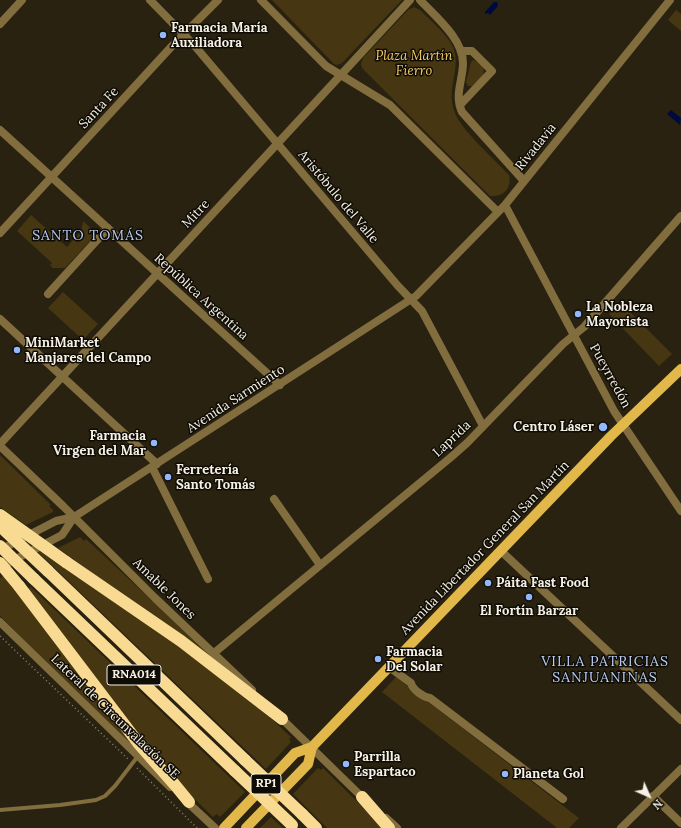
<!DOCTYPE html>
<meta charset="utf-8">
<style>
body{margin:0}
#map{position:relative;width:681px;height:828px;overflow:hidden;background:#292210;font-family:Lora,serif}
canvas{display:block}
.north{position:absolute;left:629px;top:776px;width:40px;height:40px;-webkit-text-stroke:3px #0f0c05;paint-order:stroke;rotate:135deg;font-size:11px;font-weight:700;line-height:16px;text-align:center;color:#f6f1e6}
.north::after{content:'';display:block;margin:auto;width:14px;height:18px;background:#f6f1e6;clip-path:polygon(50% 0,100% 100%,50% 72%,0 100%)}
</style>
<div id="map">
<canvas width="681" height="828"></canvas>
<div class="north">N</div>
</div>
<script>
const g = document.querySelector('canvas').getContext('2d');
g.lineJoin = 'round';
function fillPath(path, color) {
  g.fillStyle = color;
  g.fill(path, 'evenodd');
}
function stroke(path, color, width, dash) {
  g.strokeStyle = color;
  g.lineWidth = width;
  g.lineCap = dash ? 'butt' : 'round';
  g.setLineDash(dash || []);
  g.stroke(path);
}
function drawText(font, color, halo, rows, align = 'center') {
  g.font = font + ' Lora,serif';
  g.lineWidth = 3;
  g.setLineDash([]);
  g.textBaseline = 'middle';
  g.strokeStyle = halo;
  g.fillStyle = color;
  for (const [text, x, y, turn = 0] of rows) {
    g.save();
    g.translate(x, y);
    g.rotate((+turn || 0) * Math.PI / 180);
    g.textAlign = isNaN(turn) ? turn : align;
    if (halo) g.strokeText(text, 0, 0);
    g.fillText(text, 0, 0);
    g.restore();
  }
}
const green = new Path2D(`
 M272,0H402L342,63L337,65L334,64Z
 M414,7L420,10C430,20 447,34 453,47C462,68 445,89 455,113C462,131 495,160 509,175C512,188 504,197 490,196L362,68L361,64L363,58L408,10Z
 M676,10L681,14V31L668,20Z
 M473,60C477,61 479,63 482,66C488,74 478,81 473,86H468L466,82L471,62Z
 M31,215L67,247L81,231L83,221L94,231L93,238L65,268H53L50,265L52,263L17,231Z
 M63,292L98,324L83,340L48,308Z
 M620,302L672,354L659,366L609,314Z
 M0,455L51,505L49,506L53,510V512L26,525L0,507Z
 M21,536L128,609L251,700L291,737L289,739L291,742L266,769Z
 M80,537L84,541L86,539L228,671L58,548Z
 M3,576L14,589L149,762L0,616V578Z
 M31,587L245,792L220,817L217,814L213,817L171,776L26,589Z
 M396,677L579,818L569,828H557L382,692Z
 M318,768L321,770L323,768L384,828H327L293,794Z
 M271,817L283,828H260Z`);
const water = new Path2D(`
 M494,2H497L498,6L490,15L488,13L485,14V12Z
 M671,110L681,118L680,125L667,114Z`);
const path = new Path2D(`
 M0,636L128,759
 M137,768L197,828`);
const service = new Path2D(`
 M0,810L60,805L96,800L105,796L115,786L138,756`);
const minor = new Path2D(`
 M150,0L194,45L398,286L422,311L483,426
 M261,0L326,66L390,105L498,212
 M420,0C436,17 463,39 463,63C463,80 454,95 462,112L524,181
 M0,24L22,0
 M460,105L492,71L472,51H461
 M0,130L280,385
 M505,205L614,411L681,511
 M0,233L172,46L218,0
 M48,294L108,228
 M0,319L157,464
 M0,444L410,0
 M152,467L208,579
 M274,499L320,565
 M74,517L416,296L505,205L670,0
 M501,551L681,720
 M214,653L450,458L467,443L563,344L584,327L681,216
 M389,667L411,683C413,690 423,697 430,698L563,799
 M653,796L681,823
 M621,828L681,769`);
const tertiary = new Path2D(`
 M0,446L63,506L155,598L252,690
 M0,550L56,521L74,517
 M10,562L62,535L74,517
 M0,622L170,787
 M279,716L365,800
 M185,800L215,828
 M386,818L397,828`);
const primary = new Path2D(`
 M224,828L295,753L312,747L611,436L681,369
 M246,828L308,764L312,747`);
const motorway = new Path2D(`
 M66,562L181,641L282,719
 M48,571L245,760
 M34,579L235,771
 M19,586L139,744L175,785L189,802
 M362,797L389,828
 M302,814L316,828`);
const motorwayBridge = new Path2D(`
 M0,515L66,562
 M0,526L48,571
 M0,546L34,579
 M0,563L19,586
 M245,760L302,814
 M235,771L292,825`);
const markers = [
 [163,35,4,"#93b7fd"],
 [578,314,4,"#93b7fd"],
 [17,350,4,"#93b7fd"],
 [603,427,5,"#93b7fd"],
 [154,443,4,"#93b7fd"],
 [168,477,4,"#93b7fd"],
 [488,583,4,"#93b7fd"],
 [529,597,4,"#93b7fd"],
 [378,659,4,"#93b7fd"],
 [346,764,4,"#93b7fd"],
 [505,774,4,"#93b7fd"]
];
const shields = [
 [134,675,54],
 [266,784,30]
];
const shieldNames = [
 ["RNA014",134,675],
 ["RP1",266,784]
];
const poiNames = [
 ["Farmacia María",171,28],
 ["Auxiliadora",171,43],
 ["La Nobleza",586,307],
 ["Mayorista",586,322],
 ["MiniMarket",25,343],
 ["Manjares del Campo",25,358],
 ["Centro Láser",594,427,"right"],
 ["Farmacia",146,436,"right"],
 ["Virgen del Mar",146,451,"right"],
 ["Ferretería",176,470],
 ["Santo Tomás",176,485],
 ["Páita Fast Food",496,583],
 ["El Fortín Barzar",529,611,"center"],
 ["Farmacia",386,652],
 ["Del Solar",386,667],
 ["Parrilla",354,757],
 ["Espartaco",354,772],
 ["Planeta Gol",513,774]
];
const parkNames = [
 ["Plaza Martín",414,56],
 ["Fierro",414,71]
];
const streetNames = [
 ["Santa Fe",99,108,-47],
 ["Rivadavia",536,147,-51],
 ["Aristóbulo del Valle",338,197,50],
 ["Mitre",196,214,-47],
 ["República Argentina",201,297,42],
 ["Pueyrredón",610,376,61],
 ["Avenida Sarmiento",236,399,-33],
 ["Laprida",452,439,-43],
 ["Avenida Libertador General San Martín",485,548,-46],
 ["Amable Jones",164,589,44],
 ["Lateral de Circunvalación SE",115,717,44]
];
const neighbourhoodNames = [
 ["SANTO TOMÁS",88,236],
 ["VILLA PATRICIAS",605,662],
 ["SANJUANINAS",605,678]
];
fillPath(green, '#463712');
fillPath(water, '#00093d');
stroke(path, '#8b8577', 1.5, [1, 3]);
stroke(service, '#816d3d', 4);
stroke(minor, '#816d3d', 8);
stroke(tertiary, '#816d3d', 8);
stroke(primary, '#e3b84a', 10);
stroke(motorway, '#f8da93', 12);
stroke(motorwayBridge, '#f8da93', 12);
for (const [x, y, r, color] of markers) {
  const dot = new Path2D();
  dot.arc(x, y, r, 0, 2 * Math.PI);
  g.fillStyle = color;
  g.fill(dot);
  stroke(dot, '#0f0c05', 1.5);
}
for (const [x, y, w] of shields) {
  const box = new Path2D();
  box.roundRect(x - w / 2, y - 10, w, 20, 3);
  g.fillStyle = '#0f0c05';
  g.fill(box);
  stroke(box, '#f6f1e6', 1);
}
drawText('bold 12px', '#f6f1e6', null, shieldNames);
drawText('bold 13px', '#f6f1e6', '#0f0c05', poiNames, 'left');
drawText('italic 13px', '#f7cd68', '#0f0c05', parkNames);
drawText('13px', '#f6f1e6', '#0f0c05', streetNames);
g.letterSpacing = '1px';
drawText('14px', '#b9cef6', '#0f0c05', neighbourhoodNames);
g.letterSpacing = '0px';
</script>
